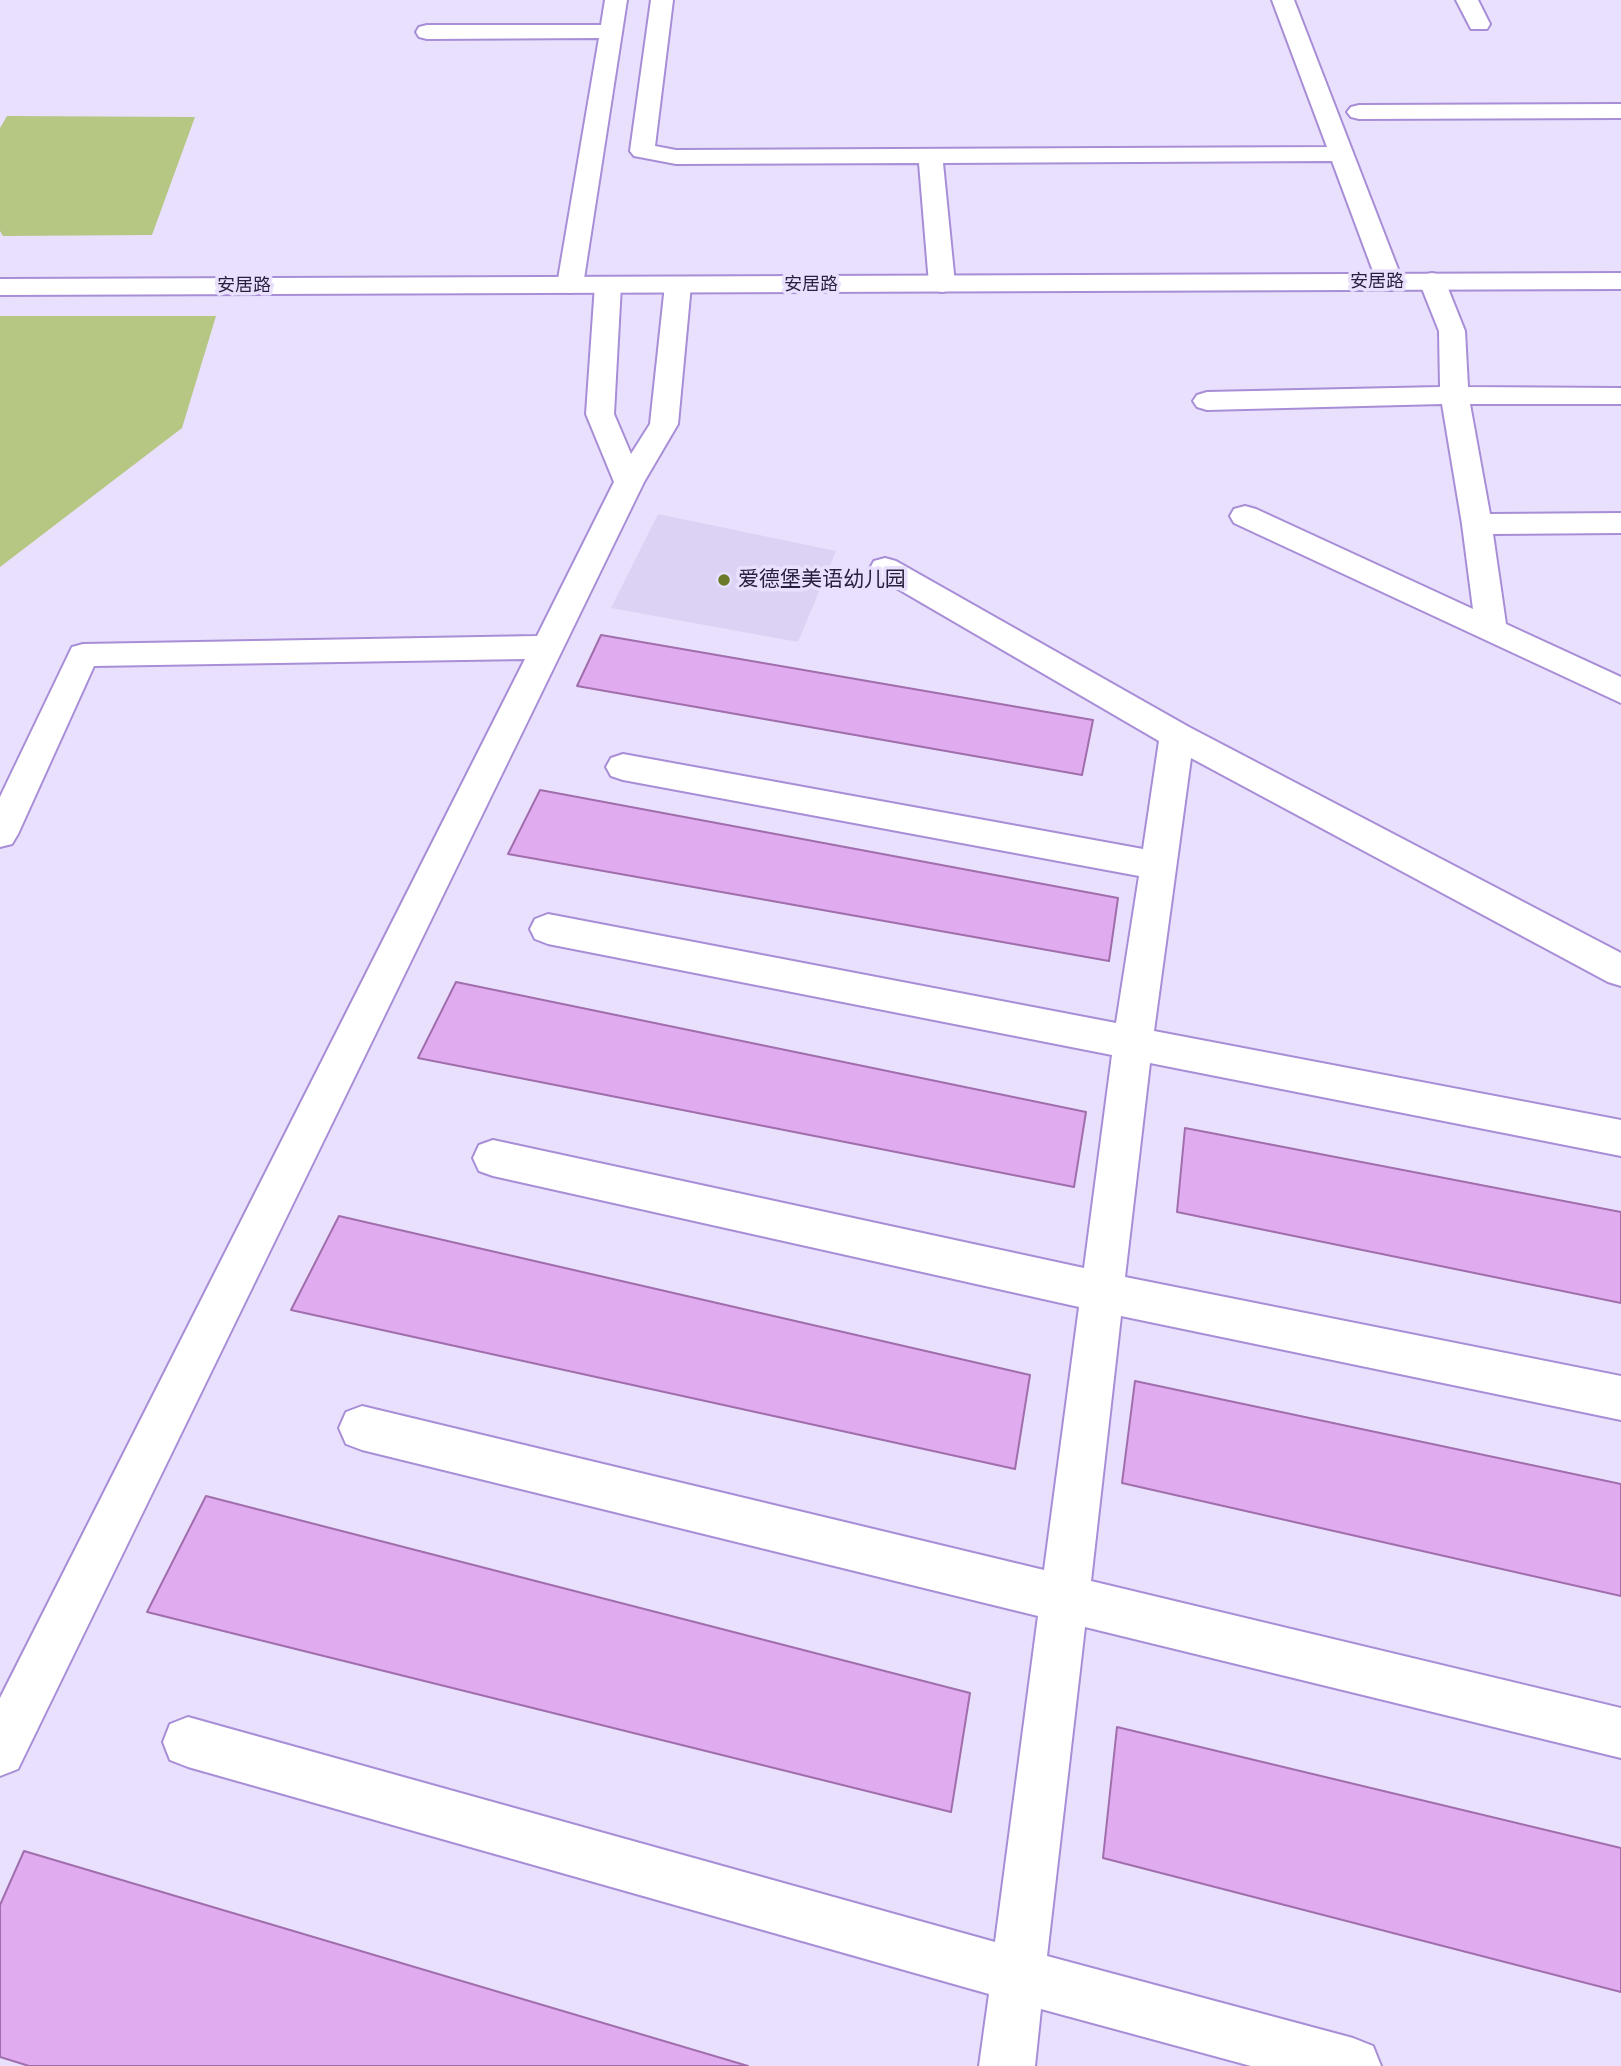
<!DOCTYPE html>
<meta charset="utf-8">
<style>
body{margin:0}
canvas{display:block;background:#e9e0fe}
</style>
<canvas width="1621" height="2066"></canvas>
<script>
const g = document.querySelector('canvas').getContext('2d');
g.lineJoin = 'round';
function fillPath(path, color) {
  g.fillStyle = color;
  g.fill(path, 'evenodd');
}
function stroke(path, color, width, dash) {
  g.strokeStyle = color;
  g.lineWidth = width;
  g.lineCap = dash ? 'butt' : 'round';
  g.setLineDash(dash || []);
  g.stroke(path);
}
function drawText(font, color, halo, rows, align = 'center') {
  g.font = font + ' "IBM Plex Sans","Noto Sans SC",sans-serif';
  g.lineWidth = 7;
  g.setLineDash([]);
  g.textBaseline = 'middle';
  g.strokeStyle = halo;
  g.fillStyle = color;
  for (const [text, x, y, turn = 0] of rows) {
    g.save();
    g.translate(x, y);
    g.rotate((+turn || 0) * Math.PI / 180);
    g.textAlign = isNaN(turn) ? turn : align;
    if (halo) g.strokeText(text, 0, 0);
    g.fillText(text, 0, 0);
    g.restore();
  }
}
const built = new Path2D(`
 M658,514L836,551L798,642L611,608Z`);
const green = new Path2D(`
 M7,116L195,117L152,235L3,236L0,231V128Z
 M0,316H216L182,428L0,567Z`);
const building = new Path2D(`
 M601,635L1093,720L1082,775L577,686Z
 M540,790L1118,898L1109,961L508,854Z
 M456,982L1086,1112L1074,1187L418,1058Z
 M1185,1128L1621,1212V1303L1177,1212Z
 M339,1216L1030,1375L1015,1469L291,1310Z
 M1135,1381L1621,1484V1596L1122,1483Z
 M206,1496L970,1693L951,1812L147,1612Z
 M1117,1727L1621,1848V1992L1103,1858Z
 M24,1851L748,2066H29L0,2057V1905Z`);
const minor = new Path2D(`
 M605,0H627L583,285L579,291L570,293L561,291L557,285L599,38L427,39L419,37L416,32L419,27L427,25H601Z
 M651,0H673L655,146L676,150L1327,147L1272,0H1294L1403,282L1399,288L1390,290L1381,288L1377,282L1332,161L943,163L955,284L951,290L942,292L933,290L929,284L919,163L676,164L634,156L630,151Z
 M1456,0H1478L1490,24L1487,29H1471Z
 M1621,104V118L1359,119L1351,117L1347,112L1351,107L1359,105Z
 M1432,273L1441,275L1445,281L1465,331L1468,387L1621,388V404H1470L1490,514L1621,513V533L1493,534L1506,624L1621,677V703L1234,523L1230,516L1234,509L1245,506L1256,509L1473,609L1462,524L1442,404L1207,410L1197,407L1193,401L1197,395L1207,392L1440,387L1439,331L1419,281L1423,275Z
 M608,277L617,279L621,285L614,414L631,454L650,424L665,285L669,279L678,277L687,279L691,285L678,424L644,482L18,1769L0,1776V1698L525,659L94,666L18,834L12,844L0,847V797L72,647L83,644L537,636L614,482L586,414L595,285L599,279Z
 M885,558L896,561L1189,727L1621,953V986L1608,982L1191,758L1154,1031L1621,1120V1156L1150,1063L1125,1277L1621,1376V1420L1121,1316L1091,1581L1621,1708V1758L1085,1627L1047,1956L1353,2038L1373,2046L1381,2066H1251L1041,2009L1035,2066H979L989,1994L188,1767L170,1760L163,1742L170,1724L188,1717L995,1942L1038,1616L362,1450L346,1444L339,1428L346,1412L362,1406L1044,1570L1079,1307L493,1176L479,1171L473,1158L479,1145L493,1140L1084,1268L1112,1055L548,944L535,939L530,929L535,919L548,914L1116,1023L1139,876L623,780L611,776L606,767L611,758L623,754L1143,849L1159,741L874,575L870,568L874,561Z`);
const tertiary = new Path2D(`
 M1621,273V289L0,295V279Z`);
const markers = [
 [724,580,7,"#6a7a28"]
];
const farStreetnames = [
 ["安居路",1377,282],
 ["安居路",811,285],
 ["安居路",244,286]
];
const poiNames = [
 ["爱德堡美语幼儿园",738,580]
];
fillPath(built, '#dcd2f3');
fillPath(green, '#b6c683');
fillPath(building, '#e1acef');
stroke(building, '#a06eac', 2);
stroke(minor, '#a78ed6', 4);
stroke(tertiary, '#a78ed6', 4);
fillPath(minor, '#fff');
fillPath(tertiary, '#fff');
for (const [x, y, r, color] of markers) {
  const dot = new Path2D();
  dot.arc(x, y, r, 0, 2 * Math.PI);
  g.fillStyle = color;
  g.fill(dot);
  stroke(dot, '#e9e0fe', 2.5);
}
drawText('18px', '#291f3c', '#e9e0fe', farStreetnames);
drawText('21px', '#291f3c', '#e9e0fe', poiNames, 'left');
</script>
